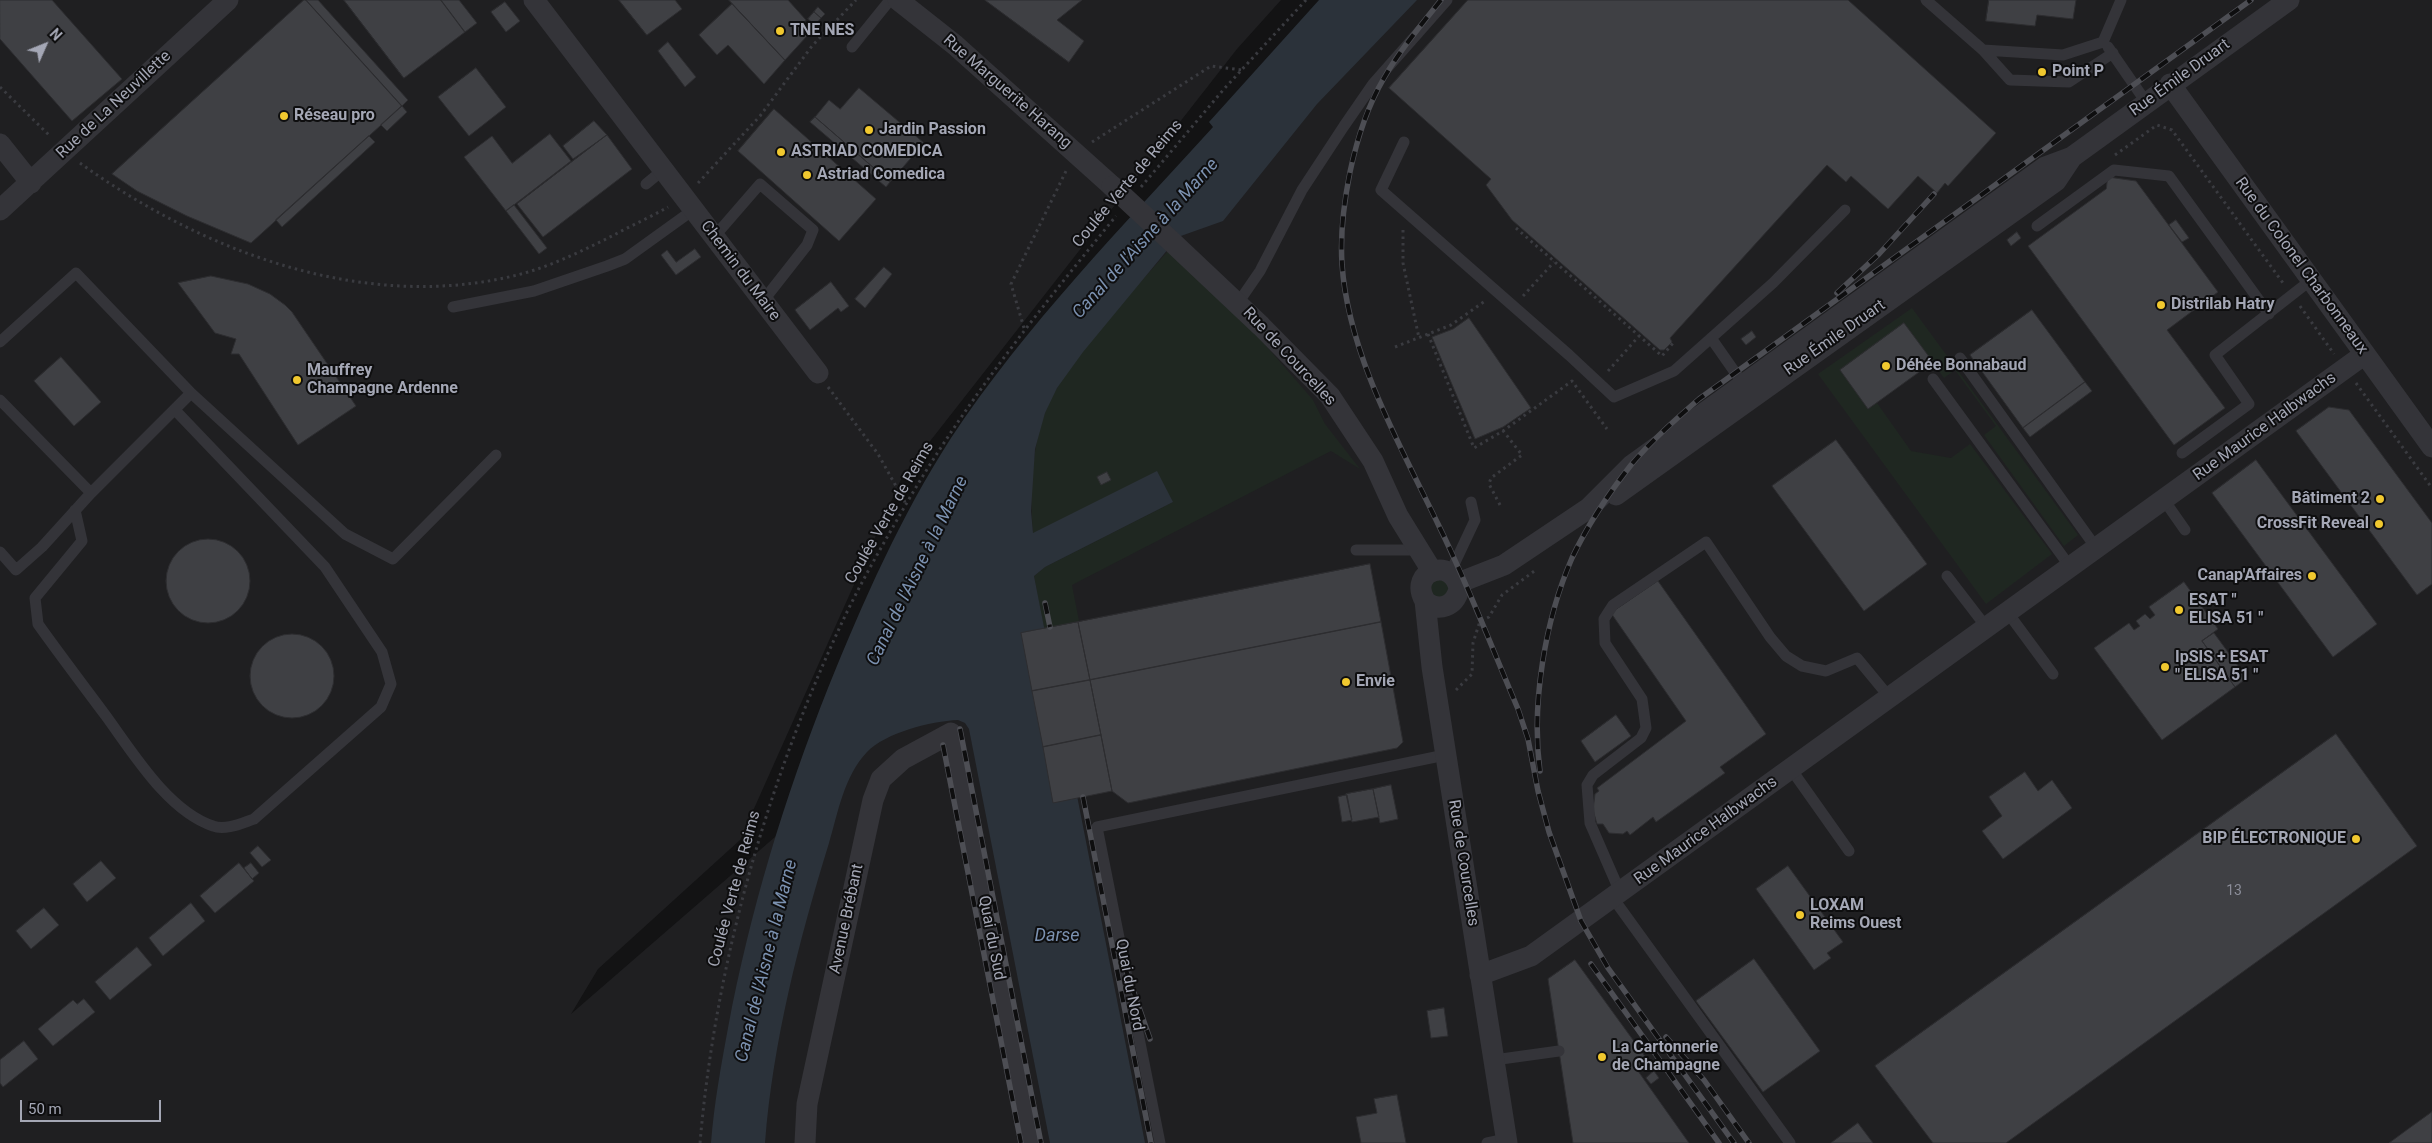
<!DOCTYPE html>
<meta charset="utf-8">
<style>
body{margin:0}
#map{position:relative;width:2432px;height:1143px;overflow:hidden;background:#131314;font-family:Roboto,sans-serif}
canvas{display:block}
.north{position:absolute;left:20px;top:20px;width:50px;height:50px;-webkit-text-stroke:4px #0e0e0f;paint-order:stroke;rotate:46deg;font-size:14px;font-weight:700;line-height:20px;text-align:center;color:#a4a7b5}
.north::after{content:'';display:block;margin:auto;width:18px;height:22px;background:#a4a7b5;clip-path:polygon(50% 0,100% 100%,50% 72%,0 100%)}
.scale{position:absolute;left:20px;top:1100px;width:141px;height:22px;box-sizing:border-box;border:2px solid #a4a7b5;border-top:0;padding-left:6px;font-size:15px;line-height:18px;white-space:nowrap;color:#a4a7b5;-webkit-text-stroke:4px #0e0e0f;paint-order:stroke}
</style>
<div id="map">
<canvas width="2432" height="1143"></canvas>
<div class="north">N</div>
<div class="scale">50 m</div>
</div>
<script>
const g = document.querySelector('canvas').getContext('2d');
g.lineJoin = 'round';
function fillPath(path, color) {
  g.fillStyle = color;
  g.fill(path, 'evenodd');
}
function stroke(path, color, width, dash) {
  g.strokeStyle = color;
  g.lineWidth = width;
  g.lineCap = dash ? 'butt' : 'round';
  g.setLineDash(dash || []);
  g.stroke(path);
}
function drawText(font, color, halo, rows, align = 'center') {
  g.font = font + ' Roboto,sans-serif';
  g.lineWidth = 4;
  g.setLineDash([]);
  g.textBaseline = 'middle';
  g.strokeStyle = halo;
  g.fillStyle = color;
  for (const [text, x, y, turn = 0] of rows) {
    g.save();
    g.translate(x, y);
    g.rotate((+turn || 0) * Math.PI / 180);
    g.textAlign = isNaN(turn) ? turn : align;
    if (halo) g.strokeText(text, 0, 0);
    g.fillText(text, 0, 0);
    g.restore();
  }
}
const built = new Path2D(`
 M0,0H1281L1237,49L902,477L740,840L598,969L571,1014L813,804L1058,335L1360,0H2432V1143H0Z`);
const green = new Path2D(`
 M1168,251L1234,309L1313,400L1325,424L1360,469L1331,451L1072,585L1079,621L1044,630L1034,576L1045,567L1173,502L1033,533C1030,494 1031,451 1045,413C1065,360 1130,295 1168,251Z
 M1912,308L2078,535L2064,546L1984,435L1996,426L1955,370L1944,378L1904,323L1840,370L1868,409L1877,403L1911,451L1951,458L1970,444L2052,554L1986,604L1818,374Z
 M1429,577L1454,584L1439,604L1426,582Z`);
const water = new Path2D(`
 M1319,0H1417L1317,104L1223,221L1178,237L1083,352L1057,388L1045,413L1035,449L1031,511L1033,533L1157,471L1173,502L1045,567L1034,576L1145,1143H1050L969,729L965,723L958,720C931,721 885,733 867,752C844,776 838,813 829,843C799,940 773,1041 765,1143H711C714,1104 721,1066 728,1028C750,911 784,799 828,688C863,602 900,517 951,438C1026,325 1122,227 1213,127L1209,122Z`);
const building = new Path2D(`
 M0,0H52L122,79L72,121L0,39Z
 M304,0H306L402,106L251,243L187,216L137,191L112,174Z
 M306,0H318L408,100L402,106Z
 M344,0H441L465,32L404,78Z
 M441,0H459L477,23L465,32Z
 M619,0H675L682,9L647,35Z
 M729,0H788L806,20L799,27L807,36L785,60Z
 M985,0H1082L1057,20L1084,41L1069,62Z
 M1468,0H1848L1996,133L1948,186L1945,183L1937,193L1918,176L1888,209L1851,176L1846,182L1827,165L1670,338L1672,342L1664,350H1660L1512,220L1486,185L1491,179L1389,88Z
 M1989,0H2076L2073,19L2037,15L2035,26L1986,21Z
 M505,2L520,21L506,32L491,12Z
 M732,4L785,60L764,84L728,45L717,55L699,35Z
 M818,7L825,14L821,18L814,12Z
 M814,12L821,18L815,25L808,19Z
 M668,42L696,77L685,87L658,51Z
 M476,68L506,107L469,136L438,97Z
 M859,88L924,143L890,182L815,117L829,100L840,109Z
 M402,106L407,112L387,131L381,125Z
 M774,109L876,199L839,241L738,151Z
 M815,117L890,182L886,187L810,122Z
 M594,121L607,135L573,159L563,146Z
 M550,134L571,161L506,211L464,157L492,136L512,163Z
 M607,135L632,169L543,237L517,204Z
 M369,136L375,142L282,227L276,220Z
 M2108,177L2136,181L2218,292L2167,330L2225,408L2174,445L2028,246L2106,189Z
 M514,205L547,248L539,254L506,211Z
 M2176,220L2189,238L2182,242L2169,225Z
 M2017,232L2021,238L2011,246L2007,240Z
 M695,249L701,257L676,275L661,255L667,250L676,262Z
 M884,267L892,274L865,308L855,299Z
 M211,276L248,284L270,294L285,305L292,312L356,406L298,445L239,354H231L236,339L215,333L178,283Z
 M831,282L849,306L841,312L838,308L810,330L795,310Z
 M2032,310L2085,382L2023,428L1970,355Z
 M1469,318L1531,408L1503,427L1475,439L1432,337L1453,329Z
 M1904,323L1933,362L1868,409L1840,370Z
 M1752,331L1756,337L1746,345L1741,339Z
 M61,357L101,402L74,426L34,381Z
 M2085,382L2092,391L2030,437L2023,428Z
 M2329,407L2349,410L2432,523V584L2417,595L2296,431Z
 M1836,440L1927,564L1864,611L1772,486Z
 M2256,460L2377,624L2333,657L2212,493Z
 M1107,472L1111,480L1101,485L1097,477Z
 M166 581a42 42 0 1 1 84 0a42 42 0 1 1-84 0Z
 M1370,564L1381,622L1090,680L1078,622Z
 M1658,581L1766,734L1720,767L1725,773L1656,822L1653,817L1630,835L1627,831L1623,834L1609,833L1603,824H1597L1593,810L1595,794L1599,791L1597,788L1686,721L1611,613Z
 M2184,582L2218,629L2202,641L2235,687L2162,740L2094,648L2129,623L2134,630L2140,626L2136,621L2145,614L2150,619L2155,615L2149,607Z
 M1078,622L1090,680L1032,691L1021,633Z
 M1381,622L1403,742L1397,748L1128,803L1112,791L1090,680Z
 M2214,633L2247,678L2235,687L2202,641Z
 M250 676a42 42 0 1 1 84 0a42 42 0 1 1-84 0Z
 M1090,680L1101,735L1043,747L1032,691Z
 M1616,715L1631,736L1595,762L1581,741Z
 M2336,734L2417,846L2006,1143H1933L1875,1066Z
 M1101,735L1112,791L1053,803L1043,747Z
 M2025,772L2038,791L2052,780L2072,808L2003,859L1982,831L2002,816L1989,797Z
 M1391,785L1398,819L1380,823L1373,789Z
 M1373,789L1379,817L1352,822L1346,794Z
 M1347,795L1352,820L1342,822L1338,797Z
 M258,846L271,860L262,867L250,853Z
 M101,861L116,878L87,902L73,884Z
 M239,863L254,881L215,913L200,896Z
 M251,863L259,873L252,879L244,868Z
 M1788,866L1843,942L1827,953L1831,958L1814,970L1756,889Z
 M191,903L205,921L163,956L149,938Z
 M44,908L59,925L31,949L16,931Z
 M137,947L152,965L110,1000L95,982Z
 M1754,959L1820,1051L1763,1092L1696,1001Z
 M1575,960L1649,1062L1638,1071L1689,1143H1573L1548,979Z
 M84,999L95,1012L53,1046L38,1029L73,1000L77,1004Z
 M1444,1008L1448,1036L1431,1038L1427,1011Z
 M24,1041L38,1059L3,1087L0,1083V1060Z
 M1654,1071L1659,1078L1651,1084L1646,1078Z
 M1397,1095L1406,1143H1361L1356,1117L1377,1113L1374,1099Z
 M2432,1112V1143H2389L2408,1129Z
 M1858,1123L1873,1143H1831Z`);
const path = new Path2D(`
 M0,87L51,137
 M1092,142L1211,66L1242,70
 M2115,155L2157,125L2172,130L2283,283
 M80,163C202,251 362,312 513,276C548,268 582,251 614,235C632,225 651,217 668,207
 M698,183L760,116L812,46L856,0
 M1141,187L1224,89L1306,0
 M1516,228L1662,356L1674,342
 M1403,230V263L1419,338
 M1523,296L1554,262
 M2300,306L2334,354
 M1024,328L1011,284L1066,171
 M1428,334L1474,448L1503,431L1572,381L1607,429
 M1395,347L1451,325L1485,301
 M1608,371L1639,336
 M2356,383L2432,488
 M828,387L878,454L906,504
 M1500,505L1489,484L1491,478L1522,455L1501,428
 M1456,690L1472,674L1473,643L1480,621L1489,617L1502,595L1537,569
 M700,1143C715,968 765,789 839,629C858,587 882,546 905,506C965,402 1040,309 1116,216`);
const service = new Path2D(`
 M1926,0L1983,50L2010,80L2069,82L2113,53
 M852,47L890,0
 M2108,47L2146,102
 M1983,50L2063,55L2103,42L2121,0
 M1404,142L1381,190L1569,355L1614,397L1674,371L1773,283L1845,210
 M646,184L663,170
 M2037,226L2114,170L2169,176L2269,314
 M714,237L760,184L813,230L807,245L763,301
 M1238,303L1260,271L1302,190L1344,126L1373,84L1447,0
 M453,307L534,291L607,266L625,259L693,210
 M1711,338L1746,388
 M0,342L76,273L191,393
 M1960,358L2097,549
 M1933,379L2071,568
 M0,400L91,493L191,393L345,534L393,559L496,455
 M2182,453L2249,404L2215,355L2311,280
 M2164,500L2185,530
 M75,510L82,541L35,598L38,624C60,655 83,685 106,716C133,753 168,811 213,826C225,831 242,823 254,819L381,707L391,684L382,652L325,567L175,410
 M1356,550H1419
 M0,552L16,570L42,547L91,493
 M1450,573L1475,520L1471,502
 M1947,576L1987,628
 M2008,613L2053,674
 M1791,769L1849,851
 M1620,892L1590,823L1587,785L1593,775L1641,738L1646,728L1642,699L1605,643L1604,619L1613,605L1706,542L1770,637L1786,656L1802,666L1826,671L1857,658L1890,698
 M1613,898L1790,1143
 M1494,1060L1559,1051
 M1160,1143L1097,827L1445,755
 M1487,1143L1506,1139`);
const minor = new Path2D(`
 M534,0L818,373
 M898,0L955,45L1112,186
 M2170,84L2432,447
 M0,144L31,183
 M0,210L228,0
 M1154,225L1261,326L1330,396L1373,461L1398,516L1432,571
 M1616,495L2056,181L2072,157
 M1458,583L1504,565L1589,508L1632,465L2045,167L2072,157L2289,0
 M1425,601C1439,613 1455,606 1459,589C1454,556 1407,570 1425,601L1432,667L1507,1143
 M1480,975L1531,956L2365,354
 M805,1143L807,1104L873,800L881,779L903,759L951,733L1032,1143`);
const rail = new Path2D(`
 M1441,0C1421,25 1400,50 1384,78C1367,107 1357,139 1350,172C1344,202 1340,234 1342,264C1348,354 1400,445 1438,524C1468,585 1492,648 1518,709L1528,739L1538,791L1549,832L1581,921L1608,968L1734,1143
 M1837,293L1879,254L1934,194
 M1045,603L1050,627
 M960,729L1041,1143
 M943,745L1021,1143
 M1540,771C1531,704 1545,620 1572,558C1587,526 1609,493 1631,465C1651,441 1675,420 1699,399L2251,0
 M1083,797L1151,1143
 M1118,947L1150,1039
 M1591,964L1719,1143
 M1666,1037L1704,1080L1749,1143`);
const minorBridge = new Path2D(`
 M1112,186L1154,225`);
const markers = [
 [780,31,5,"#f0c82f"],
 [2042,72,5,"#f0c82f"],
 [284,116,5,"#f0c82f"],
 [869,130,5,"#f0c82f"],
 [781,152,5,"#f0c82f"],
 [807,175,5,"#f0c82f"],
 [2161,305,5,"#f0c82f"],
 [1886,366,5,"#f0c82f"],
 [297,380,5,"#f0c82f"],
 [2380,499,5,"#f0c82f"],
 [2379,524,5,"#f0c82f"],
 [2312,576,5,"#f0c82f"],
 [2179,610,5,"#f0c82f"],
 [2165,667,5,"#f0c82f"],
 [1346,682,5,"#f0c82f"],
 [2356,839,5,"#f0c82f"],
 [1800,915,5,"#f0c82f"],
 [1602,1057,5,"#f0c82f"]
];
const numberNames = [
 ["13",2234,891]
];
const poiNames = [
 ["TNE NES",790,31],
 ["Point P",2052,72],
 ["Réseau pro",294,116],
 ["Jardin Passion",879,130],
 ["ASTRIAD COMEDICA",791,152],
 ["Astriad Comedica",817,175],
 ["Distrilab Hatry",2171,305],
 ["Déhée Bonnabaud",1896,366],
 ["Mauffrey",307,371],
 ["Champagne Ardenne",307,389],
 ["Bâtiment 2",2370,499,"right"],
 ["CrossFit Reveal",2369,524,"right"],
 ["Canap'Affaires",2302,576,"right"],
 ["ESAT \"",2189,601],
 ["ELISA 51 \"",2189,619],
 ["IpSIS + ESAT",2175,658],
 ["\" ELISA 51 \"",2175,676],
 ["Envie",1356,682],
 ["BIP ÉLECTRONIQUE",2346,839,"right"],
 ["LOXAM",1810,906],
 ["Reims Ouest",1810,924],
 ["La Cartonnerie",1612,1048],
 ["de Champagne",1612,1066]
];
const streetNames = [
 ["Rue Émile Druart",2180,78,-36],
 ["Rue Marguerite Harang",1007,92,41],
 ["Rue de La Neuvillette",114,105,-43],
 ["Coulée Verte de Reims",1128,184,-50],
 ["Rue du Colonel Charbonneaux",2301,266,54],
 ["Chemin du Maire",740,271,53],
 ["Rue Émile Druart",1835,338,-35],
 ["Rue de Courcelles",1289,357,47],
 ["Rue Maurice Halbwachs",2265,427,-36],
 ["Coulée Verte de Reims",890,513,-60],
 ["Rue Maurice Halbwachs",1706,831,-36],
 ["Rue de Courcelles",1463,863,81],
 ["Coulée Verte de Reims",735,889,-75],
 ["Avenue Brébant",847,919,-78],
 ["Quai du Sud",991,938,79],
 ["Quai du Nord",1129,985,79]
];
const waterNames = [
 ["Canal de l'Aisne à la Marne",1146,239,-48],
 ["Canal de l'Aisne à la Marne",918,571,-64],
 ["Darse",1057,936],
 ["Canal de l'Aisne à la Marne",767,961,-76]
];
fillPath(built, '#1f1f21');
fillPath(green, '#1f2721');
fillPath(water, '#2b323a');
fillPath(building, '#3f4044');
stroke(building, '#2d2d30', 1);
stroke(path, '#3a3b40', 3, [2.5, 4]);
stroke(service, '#343439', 11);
stroke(minor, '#343439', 21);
stroke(rail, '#4d4e54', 5.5);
stroke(rail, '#0e0e0f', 4, [11]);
stroke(minorBridge, '#343439', 21);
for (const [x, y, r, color] of markers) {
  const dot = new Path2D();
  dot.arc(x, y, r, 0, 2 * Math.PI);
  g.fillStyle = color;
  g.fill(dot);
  stroke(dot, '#0e0e0f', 2);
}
drawText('14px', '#8b8d99', null, numberNames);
drawText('bold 16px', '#a4a7b5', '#0e0e0f', poiNames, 'left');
drawText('16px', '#a4a7b5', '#0e0e0f', streetNames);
drawText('italic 18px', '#7b91b0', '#0e0e0f', waterNames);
</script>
